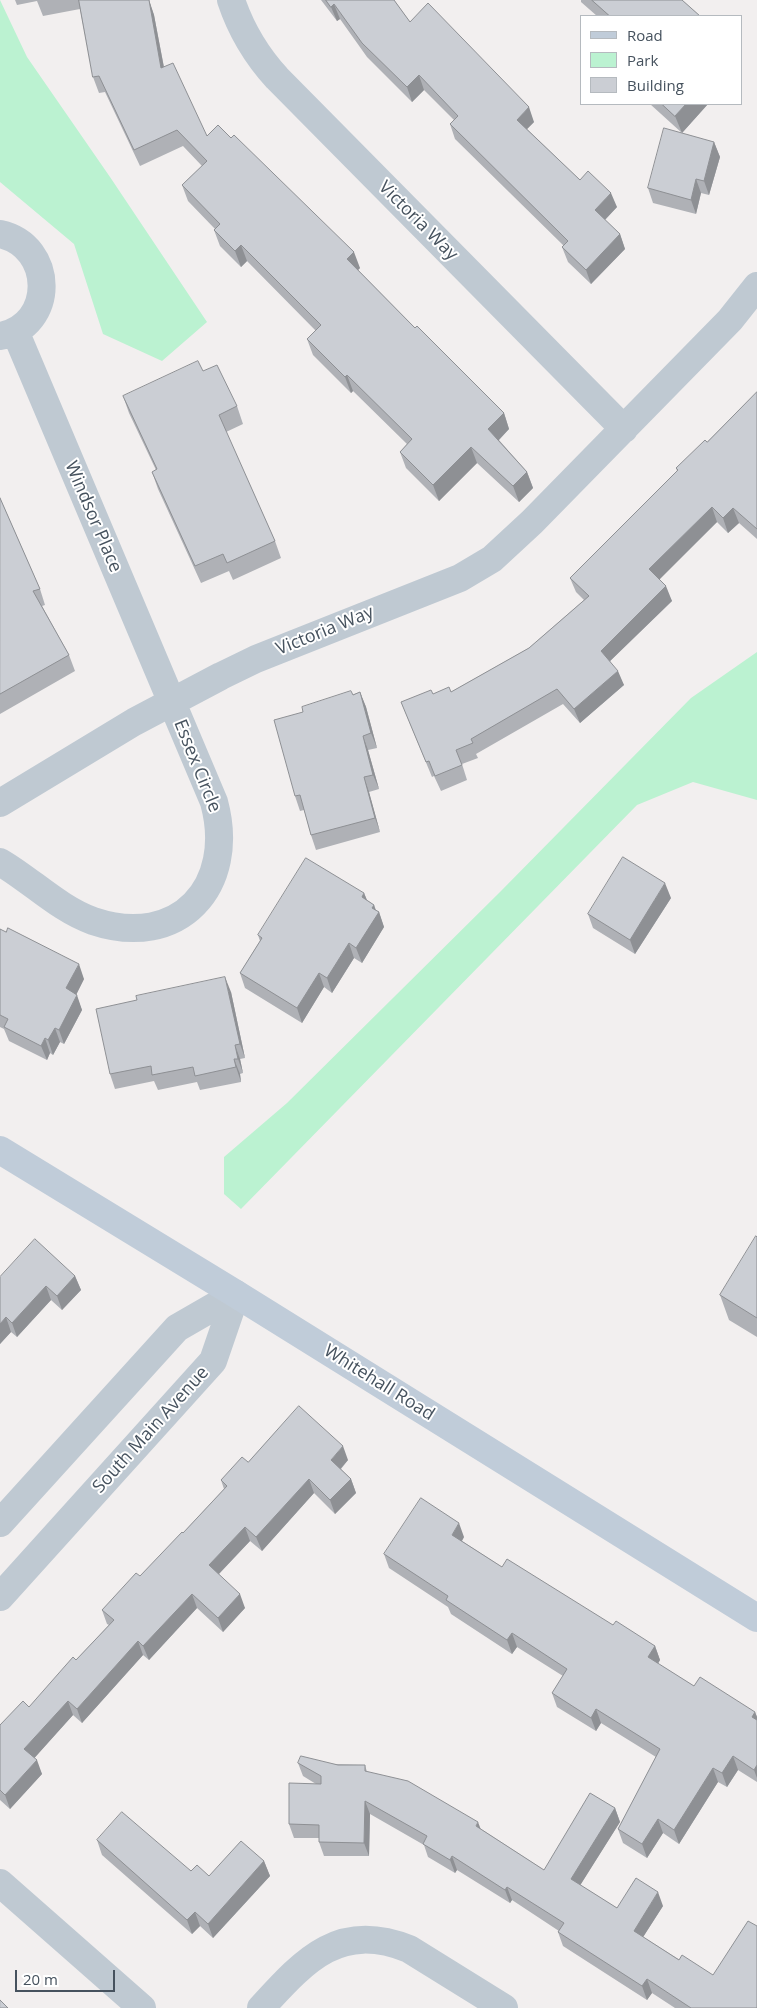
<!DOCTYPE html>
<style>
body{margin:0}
#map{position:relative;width:757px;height:2008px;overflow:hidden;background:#f2efef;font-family:"Open Sans",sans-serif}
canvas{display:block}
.legend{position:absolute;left:580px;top:15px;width:162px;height:90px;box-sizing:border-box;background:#fff;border:1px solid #b5babf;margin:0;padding:6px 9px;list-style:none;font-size:15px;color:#46525e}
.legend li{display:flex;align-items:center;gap:10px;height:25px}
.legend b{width:25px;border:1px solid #b5babf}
.scale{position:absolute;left:15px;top:1970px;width:100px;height:22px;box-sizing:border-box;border:2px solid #46525e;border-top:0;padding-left:6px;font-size:15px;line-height:18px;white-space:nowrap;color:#46525e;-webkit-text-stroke:4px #fff;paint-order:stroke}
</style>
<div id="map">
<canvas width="757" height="2008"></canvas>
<ul class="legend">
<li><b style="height:6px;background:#c0ccd9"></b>Road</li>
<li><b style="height:14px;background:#bbf2d1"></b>Park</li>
<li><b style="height:14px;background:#cbced4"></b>Building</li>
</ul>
<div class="scale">20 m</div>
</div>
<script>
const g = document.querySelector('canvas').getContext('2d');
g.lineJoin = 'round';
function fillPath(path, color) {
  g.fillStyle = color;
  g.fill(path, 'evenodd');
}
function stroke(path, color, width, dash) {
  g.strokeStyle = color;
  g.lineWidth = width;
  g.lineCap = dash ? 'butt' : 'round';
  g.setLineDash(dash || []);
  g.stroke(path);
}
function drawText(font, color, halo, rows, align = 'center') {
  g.font = font + ' "Open Sans",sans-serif';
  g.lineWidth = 4;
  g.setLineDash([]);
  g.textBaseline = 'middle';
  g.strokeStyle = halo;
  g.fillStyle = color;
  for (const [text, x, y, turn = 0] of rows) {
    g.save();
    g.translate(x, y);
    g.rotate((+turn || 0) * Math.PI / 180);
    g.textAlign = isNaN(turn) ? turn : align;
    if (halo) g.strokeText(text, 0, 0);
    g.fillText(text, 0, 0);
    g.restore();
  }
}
const green = new Path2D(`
 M0,0L27,57L110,177L207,322L162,361L103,334L74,244L0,182Z
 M757,652V800L693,782L637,805L241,1209L224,1194V1157L287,1103L500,892L691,698Z`);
const street = new Path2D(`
 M231,0C241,30 256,55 277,78L624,429
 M0,234C55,246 56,326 0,336
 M0,803L134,722L221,676L256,659L460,578L492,559L532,522L730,320L757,286
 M0,862C31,880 59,909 93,921C179,950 237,886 214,802L15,331
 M0,1523L177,1328L236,1294
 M0,1597L213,1361L236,1294
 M0,1883L142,2008
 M261,2008C305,1960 339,1921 409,1949L504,2008`);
const secondary = new Path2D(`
 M0,1150L236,1294L757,1618`);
const wall = new Path2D(`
 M15,0H149L154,15L164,67L207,136L360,268L358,270L415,328L504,413L509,429L499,440L527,472L533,488L519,502L477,463L439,501L406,468L400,452L407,444L353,391L351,393L313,355L307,339L316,331L247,261L241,267L220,246L214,230L215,229L188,201L182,185L202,166L183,146L140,166L105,92L99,93L93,77L80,9L43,16L37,1L17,5Z
 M321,0H394L410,22L534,122L527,129L580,180L617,207L605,220L620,234L625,249L591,284L568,262L562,247L564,246L455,139L450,124L454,120L424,90L412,102L367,57L340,19L337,21Z
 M581,0H682L700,16H597L581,2Z
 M650,104H708L682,133Z
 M714,142L720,157L709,195L701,193L696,214L653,203L648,188Z
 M203,371L237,406L243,424L226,432L275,541L281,558L233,580L229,571L201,583L158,489L152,472L156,470L129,413L123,396Z
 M757,392V539L739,523L728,533L717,522L659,579L672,601L610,661L624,685L580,723L563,704L476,754L478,758L462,764L467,780L441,791L434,776L432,777L401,702L433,694L451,692L529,648L584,600L576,592L570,578L677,471L676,468L707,442Z
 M0,498L40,589L45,605L42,606L69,655L75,671L0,714Z
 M360,692L366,707L377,748L368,750L379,789L369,792L380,832L316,850L311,835L304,810L300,811L295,796L303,712Z
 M364,893L367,900L374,905L376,910L379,912L384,927L362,963L354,958L332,993L324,987L302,1023L245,988L240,973L260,941L258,935Z
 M671,898L635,954L593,928L588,914Z
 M0,929L84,979L76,995L82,1010L64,1044L60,1042L53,1055L50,1053L47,1060L9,1041L4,1029L0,1027Z
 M231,992L245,1058L240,1059L243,1073L240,1074L241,1082L200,1090L197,1082L158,1090L154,1081L115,1089L110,1074Z
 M757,1237V1337L729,1320L720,1295Z
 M75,1276L81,1290L62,1310L51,1300L17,1337L11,1332L0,1344V1277Z
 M348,1460L341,1469L351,1479L356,1493L335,1514L314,1493L262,1551L250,1541L219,1574L245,1608L223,1632L197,1608L149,1660L143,1655L82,1723L73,1715L34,1758L42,1774L10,1809L0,1800V1725L29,1707L76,1660L109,1625L107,1624L102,1610L140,1576L183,1533L224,1489L221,1480L248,1462Z
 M464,1537L462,1541L502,1567L613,1625L655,1646L660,1660L658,1664L694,1686L755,1712L757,1717V1782L738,1770L727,1787L718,1782L679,1844L663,1833L647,1858L623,1843L618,1829L656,1757L601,1723L596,1731L557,1707L552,1693L563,1676L517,1647L512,1654L451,1614L448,1607L389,1568L384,1554Z
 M298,1763L365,1765L367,1772L481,1829L544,1870L615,1808L620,1822L580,1885L617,1908L663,1906L643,1937L757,2008H675L652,1993L647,2000L563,1946L558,1932L559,1931L512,1900L510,1903L457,1870L455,1873L428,1857L424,1845L370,1814L369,1856H324L319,1842V1838H294L289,1824L316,1784L303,1776Z
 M97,1840L209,1876L264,1861L270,1876L213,1938L200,1926L192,1934L102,1855Z`);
const shadedWall = new Path2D(`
 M149,0L154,15L167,84L161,68Z
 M334,4L340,19L337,21L331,7Z
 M419,75L424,90L412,102L407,87Z
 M686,104H708L682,133L675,116Z
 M529,107L534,122L522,134L517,120Z
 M714,142L720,157L709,195L704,181Z
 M696,179L701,193L696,214L691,200Z
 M611,193L617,207L600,225L595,210Z
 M620,234L625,249L591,284L586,270Z
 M241,245L247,261L241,267L235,251Z
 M354,252L360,268L353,275L347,259Z
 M347,375L353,391L351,393L345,377Z
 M504,413L509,429L494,445L488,429Z
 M471,447L477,463L439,501L433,485Z
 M527,472L533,488L519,502L513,486Z
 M712,507L717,522L655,584L649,569Z
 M733,508L739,523L728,533L723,518Z
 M666,586L672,601L606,665L601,651Z
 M618,671L624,685L580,723L574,709Z
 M360,692L366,707L377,748L371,733Z
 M363,736L368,750L379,789L373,775Z
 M364,777L369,792L380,832L375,818Z
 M665,883L671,898L635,954L630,940Z
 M364,893L370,908L362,897Z
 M374,905L377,915L379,912L384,927L362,963L356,948L372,908Z
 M349,943L354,958L332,993L327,978Z
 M79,964L84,979L72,1003L66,988Z
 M319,973L324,987L302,1023L297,1008Z
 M225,977L231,992L245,1058L240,1044Z
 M77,995L82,1010L64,1044L59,1030Z
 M55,1028L60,1042L53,1055L48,1040Z
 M45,1038L50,1053L47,1060L41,1046Z
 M235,1045L240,1059L243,1073L238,1059Z
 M234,1059L240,1074L241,1082L236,1067Z
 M75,1276L81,1290L62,1310L57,1296Z
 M46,1286L51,1300L17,1337L12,1323Z
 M6,1317L11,1332L0,1344V1324Z
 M343,1446L348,1460L336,1474L331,1460Z
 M309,1479L314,1493L262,1551L256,1537Z
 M351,1479L356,1493L335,1514L330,1500Z
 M459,1523L464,1537L457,1549L452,1535Z
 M245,1527L250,1541L214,1579L209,1565Z
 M192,1594L197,1608L149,1660L143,1646Z
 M240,1594L245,1608L223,1632L218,1618Z
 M512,1633L517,1647L512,1654L507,1640Z
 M138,1641L143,1655L82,1723L77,1709Z
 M655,1646L660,1660L653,1671L648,1657Z
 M68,1701L73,1715L30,1763L24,1749Z
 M596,1709L601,1723L596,1731L591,1718Z
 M755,1712L757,1717V1731L752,1717Z
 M733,1756L738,1770L727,1787L722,1773Z
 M37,1760L42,1774L10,1809L5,1795Z
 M757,1765V1778L754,1770Z
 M713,1768L718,1782L679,1844L674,1830Z
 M365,1801L370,1814L369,1856L364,1843Z
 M615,1808L620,1822L576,1892L571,1879Z
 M658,1819L663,1833L647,1858L642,1844Z
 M478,1822L483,1835L476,1826Z
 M452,1856L457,1870L455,1873L450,1860Z
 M264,1861L270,1876L213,1938L208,1924Z
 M507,1887L512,1900L510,1903L505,1890Z
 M658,1892L663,1906L638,1945L634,1931Z
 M195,1912L200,1926L192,1934L187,1920Z
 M647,1979L652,1993L647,2000L642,1986Z`);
const building = new Path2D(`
 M79,0H149L161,68L173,63L207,136L218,125L231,138L234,135L354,252L347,259L415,328L417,326L504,413L488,429L527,472L513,486L471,447L433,485L400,452L412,439L347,375L345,377L307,339L321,325L241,245L235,251L214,230L220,224L182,185L207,161L177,130L134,150L99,76L93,77Z
 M326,0H394L410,22L428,3L529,107L517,120L580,180L588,171L611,193L595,210L620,234L586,270L562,247L568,241L450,124L458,116L419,75L407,87L362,43L334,4L331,7Z
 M592,0H682L700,16H610Z
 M662,104H686L675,116Z
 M664,128L714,142L704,181L696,179L691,200L648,188Z
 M198,361L203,371L217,365L237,406L219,415L275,541L227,563L223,554L195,566L152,472L157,469L123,396Z
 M757,392V529L733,508L723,518L712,507L649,569L666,586L601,651L618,671L574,709L557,689L471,739L473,743L456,750L462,765L435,776L429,761L426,762L401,702L431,690L433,694L449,687L451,692L529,648L589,596L570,578L678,470L676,468L705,440L707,442Z
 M0,498L40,589L33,591L69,655L0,694Z
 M351,691L353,695L360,692L371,733L363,736L373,775L364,777L375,818L311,835L300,795L295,796L274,720L303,712L302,707Z
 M623,857L665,883L630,940L588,914Z
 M306,858L364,893L362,897L374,905L372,908L379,912L356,948L349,943L327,978L319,973L297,1008L240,973L262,938L258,935Z
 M8,928L79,964L66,988L77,995L59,1030L55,1028L48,1040L45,1038L41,1046L4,1027L8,1019L0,1015V929L6,932Z
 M225,977L240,1044L235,1045L238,1059H234L236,1067L195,1076L193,1067L152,1075L151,1066L110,1074L96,1009L137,1000L136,996Z
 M756,1236L757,1237V1318L720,1295Z
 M35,1239L75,1276L57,1296L46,1286L12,1323L6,1317L0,1324V1277Z
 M299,1406L343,1446L331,1460L351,1479L330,1500L309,1479L256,1537L245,1527L209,1565L240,1594L218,1618L192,1594L143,1646L138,1641L77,1709L68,1701L24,1749L37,1760L5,1795L0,1790V1725L23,1701L29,1707L73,1657L76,1660L114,1620L102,1610L136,1573L140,1576L182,1532L183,1533L227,1486L221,1480L242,1457L248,1462Z
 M421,1498L459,1523L452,1535L502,1567L507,1559L613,1625L616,1621L655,1646L648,1657L694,1686L700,1677L755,1712L752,1717L757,1720V1765L754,1770L733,1756L722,1773L713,1768L674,1830L658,1819L642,1844L618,1829L660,1749L596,1709L591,1718L552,1693L567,1669L512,1633L507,1640L446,1600L448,1596L384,1554Z
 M301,1756L338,1765H365V1771L408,1781L478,1822L476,1826L544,1870L590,1793L615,1808L571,1879L617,1908L636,1878L658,1892L634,1931L679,1960L682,1955L713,1975L748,1921L757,1926V2008H691L647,1979L642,1986L558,1932L564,1923L507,1887L505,1890L452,1856L450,1860L423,1844L427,1836L365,1801L364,1843L319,1842V1825L289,1824V1783L321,1784V1776L298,1763Z
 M122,1812L191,1871L197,1865L209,1876L241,1841L264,1861L208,1924L195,1912L187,1920L97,1840Z
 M0,2000L8,2008H0Z`);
const streetNames = [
 ["Victoria Way",418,221,45],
 ["Windsor Place",93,517,67],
 ["Victoria Way",325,631,-22],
 ["Essex Circle",197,766,68],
 ["Whitehall Road",379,1383,32],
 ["South Main Avenue",151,1430,-48]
];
fillPath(green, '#bbf2d1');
stroke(street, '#bfc9d2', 28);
stroke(secondary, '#c0ccd9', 28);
fillPath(wall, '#afb1b6');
fillPath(shadedWall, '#8e9094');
fillPath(building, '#cbced4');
stroke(building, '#8e9094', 1);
drawText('18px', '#46525e', '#fff', streetNames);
</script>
